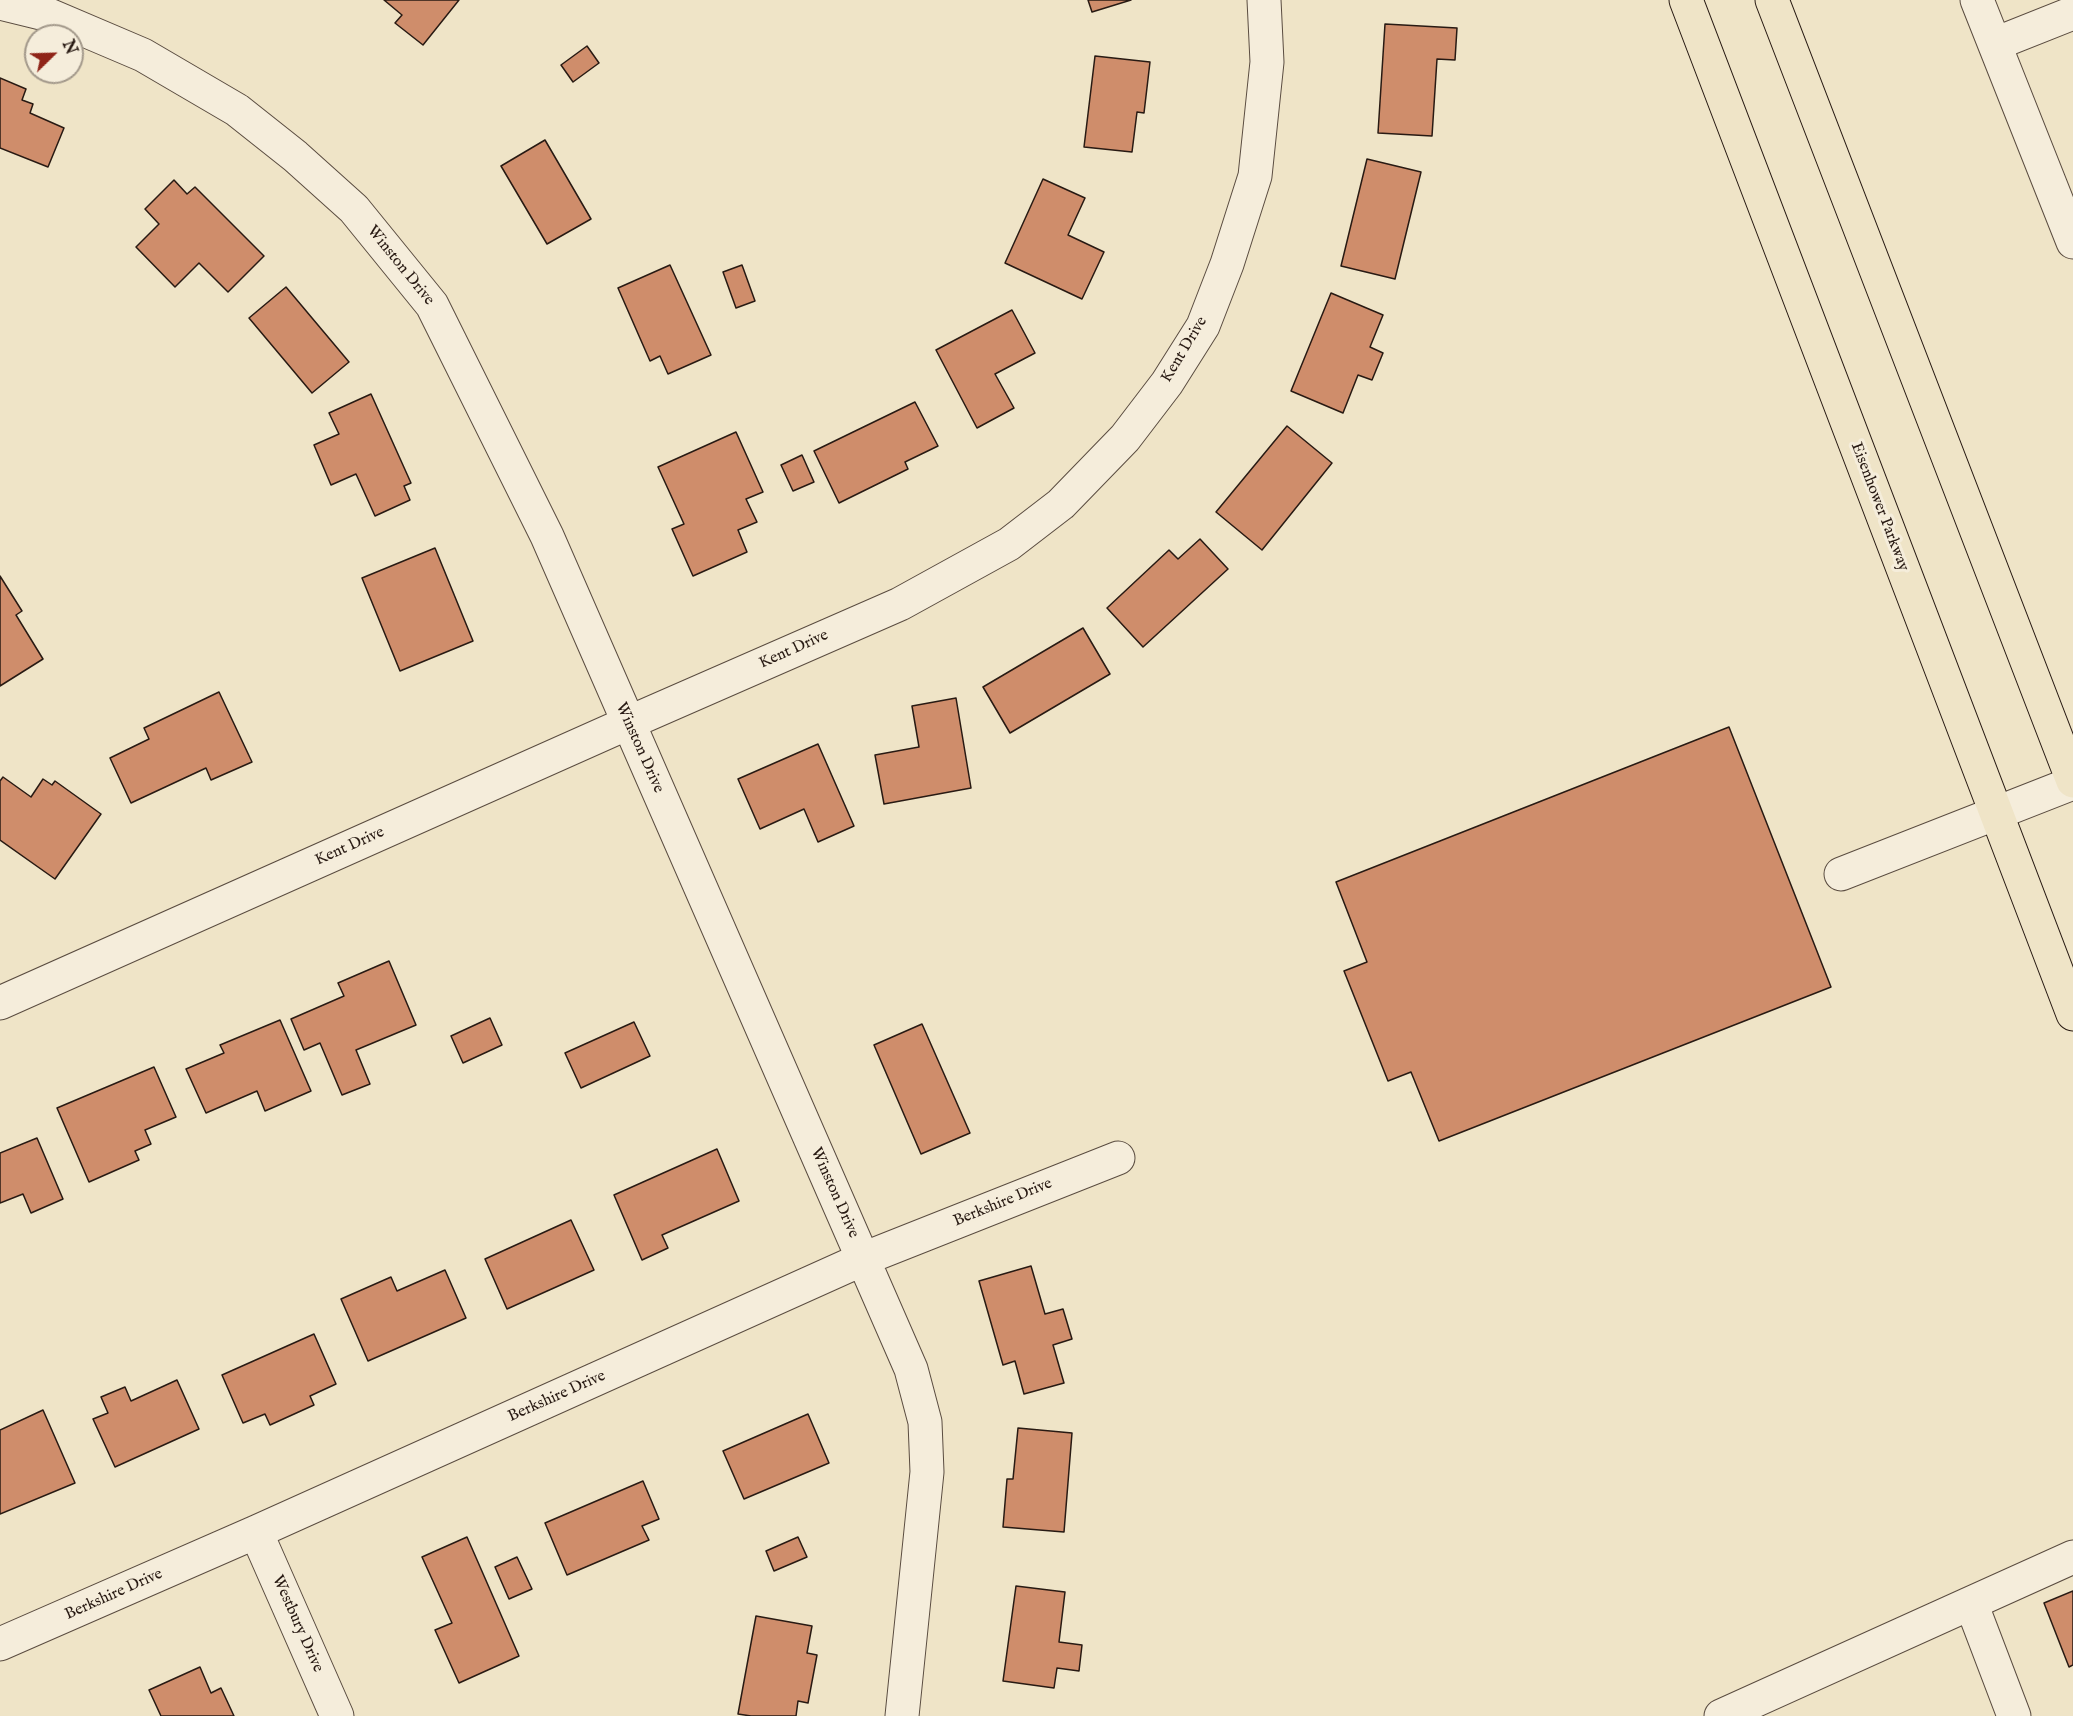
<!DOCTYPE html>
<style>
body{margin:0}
#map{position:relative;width:2073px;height:1716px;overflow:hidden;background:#efe4c7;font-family:"IM FELL English",serif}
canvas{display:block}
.north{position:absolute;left:24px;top:24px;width:60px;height:60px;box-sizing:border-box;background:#f5eddb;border:2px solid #a3998b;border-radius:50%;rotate:67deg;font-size:16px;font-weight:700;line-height:24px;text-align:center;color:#281a13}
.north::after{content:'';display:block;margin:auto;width:21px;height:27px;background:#8f2418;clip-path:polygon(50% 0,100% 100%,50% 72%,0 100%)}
</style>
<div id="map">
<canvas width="2073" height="1716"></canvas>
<div class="north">N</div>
</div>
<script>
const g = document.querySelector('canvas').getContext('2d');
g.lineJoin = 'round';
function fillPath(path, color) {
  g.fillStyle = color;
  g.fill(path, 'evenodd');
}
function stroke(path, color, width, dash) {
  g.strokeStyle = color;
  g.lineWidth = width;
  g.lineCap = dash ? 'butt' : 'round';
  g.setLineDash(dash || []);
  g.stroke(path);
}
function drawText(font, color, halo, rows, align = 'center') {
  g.font = font + ' "IM FELL English",serif';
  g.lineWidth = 6;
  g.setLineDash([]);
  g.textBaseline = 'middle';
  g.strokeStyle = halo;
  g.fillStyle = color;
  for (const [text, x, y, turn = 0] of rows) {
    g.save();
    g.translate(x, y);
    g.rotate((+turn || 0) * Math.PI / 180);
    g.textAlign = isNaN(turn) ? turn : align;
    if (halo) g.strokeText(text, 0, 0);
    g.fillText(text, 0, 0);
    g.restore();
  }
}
const building = new Path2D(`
 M384,0H459L423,45L395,23L402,15Z
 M1088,0H1131L1092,12Z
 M1385,24L1457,28L1455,60L1437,59L1432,136L1378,133Z
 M587,46L599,63L573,82L561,65Z
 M1095,56L1150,62L1144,113L1137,112L1132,152L1084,147Z
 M0,78L26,89L22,100L33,104L30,113L64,128L48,167L0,148Z
 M545,140L591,219L547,244L501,166Z
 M1367,159L1421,172L1395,279L1341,266Z
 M1043,179L1085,198L1068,235L1104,252L1082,299L1005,263Z
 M174,180L187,194L195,187L264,256L228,292L199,263L175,287L136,247L159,224L145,209Z
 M670,265L711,355L668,374L660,356L650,361L618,288Z
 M742,265L755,301L736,308L723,272Z
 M286,287L349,362L312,393L249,318Z
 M1331,293L1383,315L1370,347L1383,353L1372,380L1358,375L1343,413L1291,391Z
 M1012,310L1035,353L995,374L1014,408L977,428L936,350Z
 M371,394L411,483L404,486L410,500L375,516L356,474L331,485L314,445L339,434L329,413Z
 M915,402L938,446L905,462L908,469L839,503L814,451Z
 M1287,426L1332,463L1262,550L1216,512Z
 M736,432L763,492L746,499L757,522L738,530L747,552L693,576L672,529L684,524L658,467Z
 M802,455L814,482L793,491L781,465Z
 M1200,539L1228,569L1143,647L1107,608L1169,550L1178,559Z
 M435,548L473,641L400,671L362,578Z
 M0,576L22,611L16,615L43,659L0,686Z
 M1083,628L1110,674L1010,733L983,687Z
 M219,692L252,762L211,780L206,768L131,803L110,758L149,739L144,728Z
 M956,698L971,788L884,804L875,755L919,747L912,706Z
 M1729,727L1831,987L1439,1141L1411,1072L1388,1081L1344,971L1367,962L1336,882Z
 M818,744L854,826L818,842L804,809L760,829L738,779Z
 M3,777L31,797L43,779L52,785L55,781L101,814L55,879L0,840V781Z
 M389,961L416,1025L356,1050L370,1084L342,1095L320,1043L304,1050L291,1019L344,996L338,983Z
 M490,1018L502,1045L463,1063L451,1036Z
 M280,1020L311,1091L265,1111L257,1091L206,1113L186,1069L224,1053L220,1045Z
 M634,1022L650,1056L581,1088L565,1053Z
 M922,1024L970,1133L921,1154L874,1045Z
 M154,1067L176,1117L145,1130L151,1144L135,1151L139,1160L89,1182L57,1108Z
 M37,1138L63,1199L31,1213L23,1194L0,1203V1153Z
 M717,1149L739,1201L662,1235L668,1248L642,1260L614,1195Z
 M571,1220L594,1270L507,1309L485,1259Z
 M1031,1266L1045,1314L1063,1309L1072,1339L1053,1345L1064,1383L1024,1394L1015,1361L1003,1365L979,1281Z
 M445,1270L466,1318L368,1361L341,1299L391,1277L397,1291Z
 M314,1334L336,1384L310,1396L314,1405L270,1425L265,1414L243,1423L222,1375Z
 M177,1380L199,1429L115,1467L93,1419L108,1413L101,1397L125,1387L131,1401Z
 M43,1410L75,1483L0,1514V1430Z
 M808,1414L829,1463L744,1499L723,1451Z
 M1018,1428L1072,1433L1064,1532L1003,1527L1007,1479H1013Z
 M643,1481L659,1519L642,1526L649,1540L567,1575L545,1523Z
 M467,1537L519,1656L459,1683L435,1630L452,1623L422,1557Z
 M798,1537L807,1557L774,1571L766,1551Z
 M517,1557L532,1589L509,1599L495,1567Z
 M1016,1586L1065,1592L1059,1642L1082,1645L1079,1671L1057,1668L1054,1688L1003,1681Z
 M2073,1591V1665L2069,1667L2044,1603Z
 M756,1616L812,1626L807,1653L817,1655L808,1703L798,1701L796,1716H751L738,1714Z
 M200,1667L211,1693L221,1688L234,1716H161L149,1690Z`);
const minor = new Path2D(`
 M1977,0L2073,242
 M0,3L49,15L143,55L237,110L295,156L354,209L432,305L547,536L911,1369L925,1422L927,1472L902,1716
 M1995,44L2073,13
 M1841,874L2073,783
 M0,1003L628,723L900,604L1009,544L1061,504L1125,438L1167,383L1203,326L1227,264L1255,176L1267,62L1264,0
 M256,1532L337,1716
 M1971,1603L2073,1557
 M0,1644L256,1532L863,1259L1118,1158
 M1721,1716L1971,1603L2014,1716`);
const major = new Path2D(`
 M1686,0L2073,1014
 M1772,0L2073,781`);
const streetNames = [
 ["Winston Drive",400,266,51],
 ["Kent Drive",1185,350,-59],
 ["Eisenhower Parkway",1879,507,69],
 ["Kent Drive",794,650,-24],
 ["Winston Drive",639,748,66],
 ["Kent Drive",350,847,-24],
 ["Winston Drive",834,1193,66],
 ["Berkshire Drive",1003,1203,-22],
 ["Berkshire Drive",557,1397,-24],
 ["Berkshire Drive",114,1595,-24],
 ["Westbury Drive",297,1624,66]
];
fillPath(building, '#cf8d6b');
stroke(building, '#281a13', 1.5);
stroke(minor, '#5a4c40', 35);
stroke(major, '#281a13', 35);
stroke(minor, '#f5eddb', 33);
stroke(major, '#efe4c7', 33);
drawText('16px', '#281a13', '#f5eddb', streetNames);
</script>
